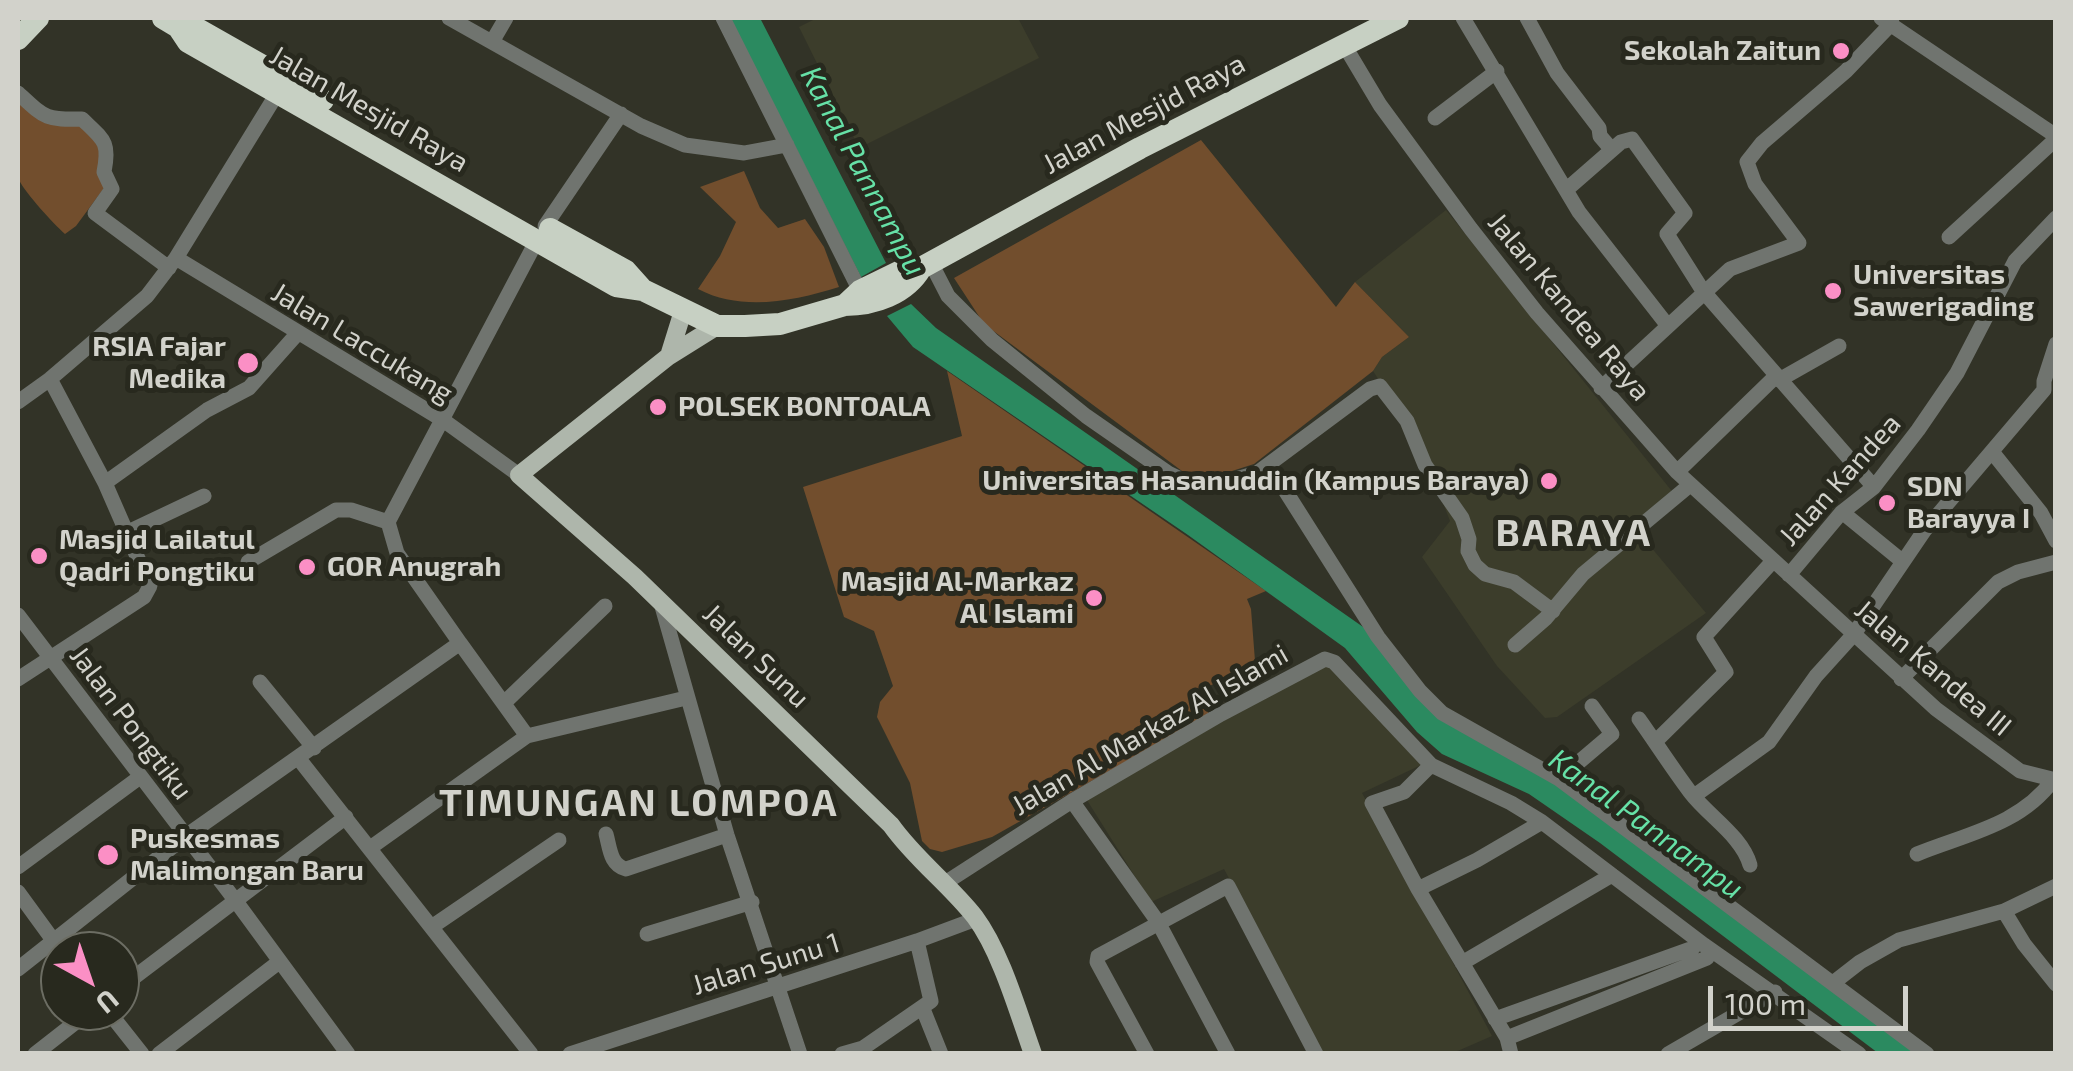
<!DOCTYPE html>
<style>
body{margin:0}
#map{position:relative;width:2073px;height:1071px;overflow:hidden;background:#323327;font-family:"Exo 2",sans-serif}
canvas{display:block}
.frame{position:absolute;inset:0;border:20px solid #d2d2cb;pointer-events:none}
.north{position:absolute;left:40px;top:931px;width:100px;height:100px;box-sizing:border-box;background:#28291e;border:2px solid #6c6d63;border-radius:50%;rotate:140deg;font-size:28px;font-weight:700;line-height:40px;text-align:center;color:#d2d2cb}
.north::after{content:'';display:block;margin:auto;width:35px;height:45px;background:#fb8fc5;clip-path:polygon(50% 0,100% 100%,50% 72%,0 100%)}
.scale{position:absolute;left:1708px;top:986px;width:200px;height:45px;box-sizing:border-box;border:5px solid #d2d2cb;border-top:0;padding-left:12px;font-size:30px;line-height:35px;white-space:nowrap;color:#d2d2cb;-webkit-text-stroke:8px #28291e;paint-order:stroke}
</style>
<div id="map">
<canvas width="2073" height="1071"></canvas>
<div class="frame"></div>
<div class="north">U</div>
<div class="scale">100 m</div>
</div>
<script>
const g = document.querySelector('canvas').getContext('2d');
g.lineJoin = 'round';
function fillPath(path, color) {
  g.fillStyle = color;
  g.fill(path, 'evenodd');
}
function stroke(path, color, width, dash) {
  g.strokeStyle = color;
  g.lineWidth = width;
  g.lineCap = dash ? 'butt' : 'round';
  g.setLineDash(dash || []);
  g.stroke(path);
}
function drawText(font, color, halo, rows, align = 'center') {
  g.font = font + ' "Exo 2",sans-serif';
  g.lineWidth = 10;
  g.setLineDash([]);
  g.textBaseline = 'middle';
  g.strokeStyle = halo;
  g.fillStyle = color;
  for (const [text, x, y, turn = 0] of rows) {
    g.save();
    g.translate(x, y);
    g.rotate((+turn || 0) * Math.PI / 180);
    g.textAlign = isNaN(turn) ? turn : align;
    if (halo) g.strokeText(text, 0, 0);
    g.fillText(text, 0, 0);
    g.restore();
  }
}
const built = new Path2D(`
 M817,18H1018L1039,58L859,148L799,27Z
 M1446,210L1679,500L1640,534L1706,613L1557,717L1545,718L1497,666L1422,557L1450,521L1420,443L1373,371L1382,357L1409,337L1355,282Z
 M1327,663L1421,765L1362,793L1492,1036L1453,1053H1323L1224,869L1151,902L1085,797Z`);
const green = new Path2D(`
 M18,102L80,122L101,144L104,188L76,226L65,234C53,223 26,194 19,180C12,165 18,121 18,102Z
 M1201,140L1336,307L1355,282L1409,337L1382,357L1373,371L1254,464L1210,478L1186,474L984,324L954,278Z
 M744,171L760,208L778,228L805,219L824,247L839,287C794,301 742,312 698,289L720,256L736,222L700,187Z
 M947,371L1266,591L1247,599L1251,609L1255,661L1206,688L1211,704L1207,716L992,837L942,852L930,849L922,841L910,783L877,717L880,702L893,686L874,631L844,617L803,487L962,436Z`);
const water = new Path2D(`
 M730,18H760L886,263L861,277Z
 M911,304L936,328L1366,629L1417,690L1554,778L1921,1053H1878L1600,843L1529,794L1442,754L1417,732L1345,648L1188,535L913,347L887,316Z`);
const minor = new Path2D(`
 M449,18L641,126L685,145L744,153L787,145
 M723,18L860,291
 M1463,18L1579,212L1668,326
 M1527,18L1557,73L1599,128L1600,136L1612,150
 M1881,18L2056,136
 M492,42L506,18
 M1343,43L1380,105L1471,229L1537,313L1677,472L1936,709L2020,771L2056,780
 M18,93C45,118 45,120 82,119C104,140 110,142 104,172L112,189L95,213L169,268
 M1435,118L1497,71
 M1566,190L1621,142L1632,139L1685,213L1667,234L1703,291L1874,487
 M545,226L621,114
 M1949,237L2056,139
 M176,258L443,420L519,475
 M931,263L948,296L992,340L1086,416L1168,473L1195,486L1219,484L1257,473L1370,389L1380,386L1407,421L1425,465L1462,518L1469,539L1468,551L1475,565L1485,574L1514,582L1553,611
 M1779,380L1839,346
 M1601,388L1730,269L1799,243L1755,184L1747,162L1762,143L1846,71L1892,23
 M18,402L50,379L147,296L176,258L278,92
 M1993,453L2041,513L2056,541
 M1269,465L1378,637L1420,691L1442,713L1559,779L1927,1054
 M1677,472L1776,376
 M105,483L207,410L249,388L297,334
 M1842,512L1902,561
 M128,532L204,496
 M248,562L336,510H351L388,522
 M1789,575L1841,513L1874,487L1918,430L1957,373L2015,261L2056,218
 M661,603L727,835L800,1054
 M18,615L235,900L348,1054
 M460,643L527,736L686,698
 M1515,645L1546,618L1583,574L1690,485
 M18,679L144,597L150,586L105,483L50,379
 M1901,679L1998,582L2018,572L2056,562
 M260,682L314,748
 M504,703L605,606
 M1639,719C1656,743 1672,768 1690,792C1708,816 1742,836 1750,865
 M1655,742L1726,672L1704,637L1772,562
 M299,759L531,1054
 M1431,765L1404,792L1372,803L1418,889L1507,1038L1511,1054
 M1559,779L1612,734L1592,706
 M1694,796L1769,742L1816,676L1854,634L1924,531L2044,390V381L2056,344
 M1072,801L1158,922L1228,1054
 M606,834C610,848 610,865 626,869L727,835
 M370,848L527,736
 M1917,854C1966,834 2020,825 2053,780
 M18,867L140,777
 M945,883L1072,801L1221,714L1325,659L1334,662L1431,765L1511,803L1542,822L1704,945L1859,1054
 M1418,889L1477,860L1542,822
 M18,892L61,951
 M2004,911L2024,944L2056,984
 M433,926L559,840
 M647,934L752,902
 M1462,963L1612,875
 M18,969L186,836L460,643L397,553L388,522L537,240
 M1833,983L1860,962L1899,940L2004,911L2056,886
 M120,988L346,817
 M923,1009L941,1054
 M108,1011L142,1054
 M1495,1019L1693,948
 M1507,1038L1707,958
 M35,1054L90,1011
 M159,1054L279,962
 M570,1054L917,941L976,919
 M842,1054L863,1048L931,1001L917,941
 M1147,1054L1097,962L1098,956L1228,886L1316,1054
 M1668,1054L1775,992`);
const major = new Path2D(`
 M717,326L669,356L519,475L635,577L891,825C915,859 949,884 975,917C1001,952 1018,1012 1033,1054
 M669,356L683,311`);
const highway = new Path2D(`
 M163,18L178,27L188,42L616,286L643,290L717,326H745L780,324L845,305L860,291L903,270L921,268L1140,148L1398,18
 M178,27L196,28L323,100
 M18,39L38,18
 M550,229L626,271L643,290
 M845,305C874,305 906,294 921,268`);
const markers = [
 [1841,51,10,"#fb8fc5"],
 [1833,291,10,"#fb8fc5"],
 [248,363,12,"#fb8fc5"],
 [658,407,10,"#fb8fc5"],
 [1549,481,10,"#fb8fc5"],
 [1887,503,10,"#fb8fc5"],
 [39,556,10,"#fb8fc5"],
 [307,567,10,"#fb8fc5"],
 [1094,598,10,"#fb8fc5"],
 [108,855,12,"#fb8fc5"]
];
const poiNames = [
 ["Sekolah Zaitun",1821,51,"right"],
 ["Universitas",1853,275],
 ["Sawerigading",1853,307],
 ["RSIA Fajar",226,347,"right"],
 ["Medika",226,379,"right"],
 ["POLSEK BONTOALA",678,407],
 ["Universitas Hasanuddin (Kampus Baraya)",1529,481,"right"],
 ["SDN",1907,487],
 ["Barayya I",1907,519],
 ["Masjid Lailatul",59,540],
 ["Qadri Pongtiku",59,572],
 ["GOR Anugrah",327,567],
 ["Masjid Al-Markaz",1074,582,"right"],
 ["Al Islami",1074,614,"right"],
 ["Puskesmas",130,839],
 ["Malimongan Baru",130,871]
];
const streetNames = [
 ["Jalan Mesjid Raya",369,109,30],
 ["Jalan Mesjid Raya",1144,114,-28],
 ["Jalan Kandea Raya",1569,307,50],
 ["Jalan Laccukang",362,343,31],
 ["Jalan Kandea",1840,480,-48],
 ["Jalan Sunu",756,656,44],
 ["Jalan Kandea III",1933,668,40],
 ["Jalan Pongtiku",131,723,53],
 ["Jalan Al Markaz Al Islami",1150,730,-30],
 ["Jalan Sunu 1",766,964,-17]
];
const waterNames = [
 ["Kanal Pannampu",863,171,62],
 ["Kanal Pannampu",1646,824,36]
];
const districtNames = [
 ["BARAYA",1574,533],
 ["TIMUNGAN LOMPOA",639,803]
];
fillPath(built, '#3c3d2b');
fillPath(green, '#724e2d');
fillPath(water, '#2b8a60');
stroke(minor, '#70746f', 15);
stroke(major, '#aeb6ab', 18);
stroke(highway, '#c7d0c3', 22);
for (const [x, y, r, color] of markers) {
  const dot = new Path2D();
  dot.arc(x, y, r, 0, 2 * Math.PI);
  g.fillStyle = color;
  g.fill(dot);
  stroke(dot, '#28291e', 4);
}
drawText('bold 28px', '#d2d2cb', '#28291e', poiNames, 'left');
drawText('28px', '#d2d2cb', '#28291e', streetNames);
drawText('italic 30px', '#66e1a7', '#28291e', waterNames);
g.letterSpacing = '2.5px';
drawText('bold 38px', '#d2d2cb', '#28291e', districtNames);
g.letterSpacing = '0px';
</script>
